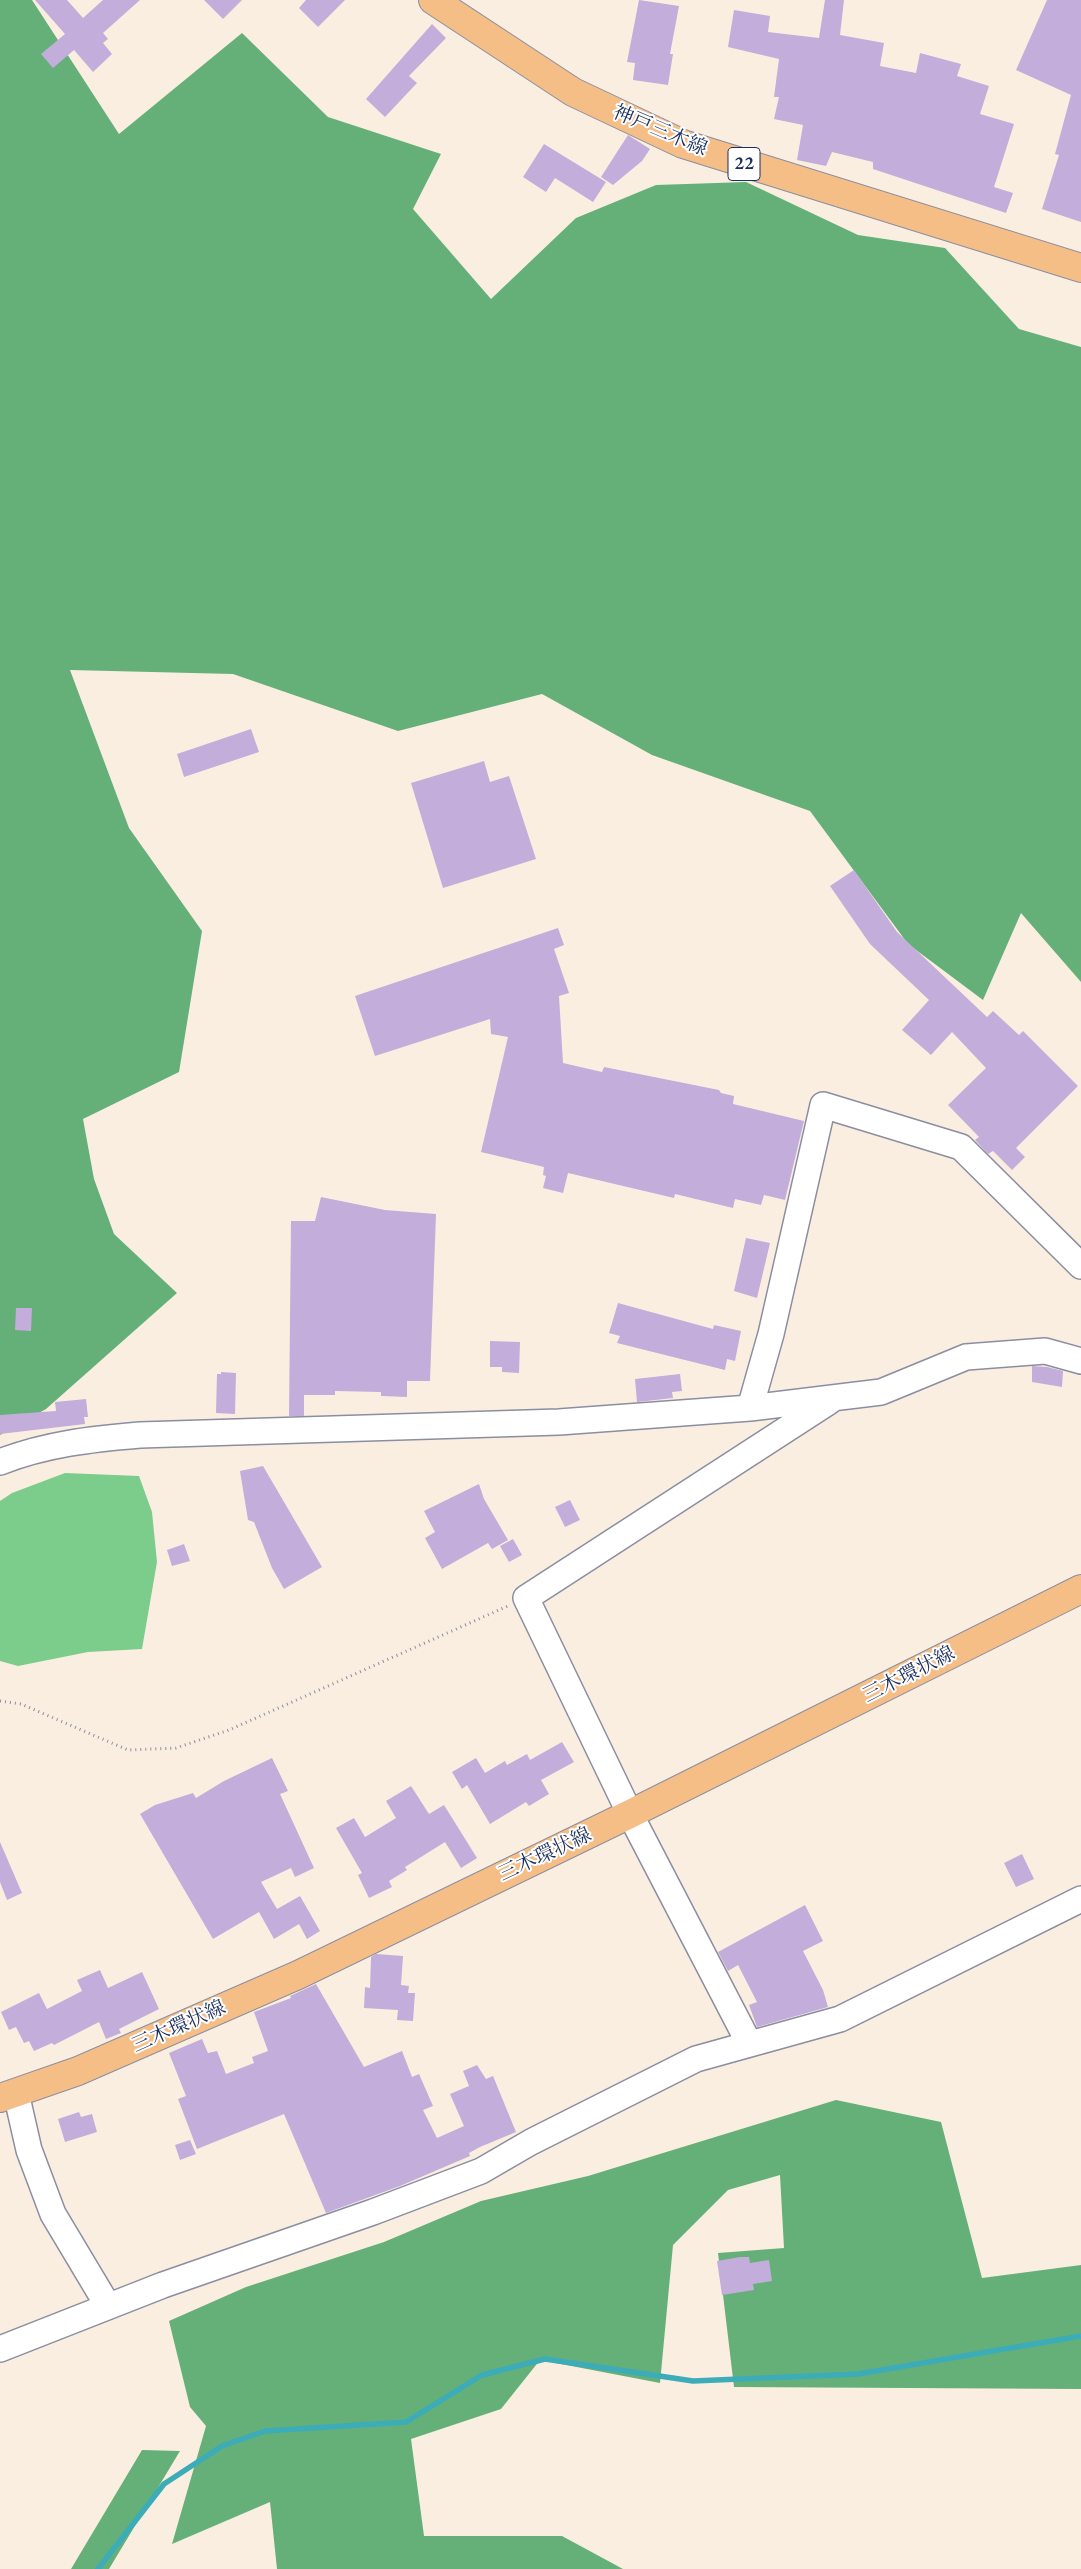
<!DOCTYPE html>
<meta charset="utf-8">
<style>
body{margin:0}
canvas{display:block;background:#faeee1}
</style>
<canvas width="1081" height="2569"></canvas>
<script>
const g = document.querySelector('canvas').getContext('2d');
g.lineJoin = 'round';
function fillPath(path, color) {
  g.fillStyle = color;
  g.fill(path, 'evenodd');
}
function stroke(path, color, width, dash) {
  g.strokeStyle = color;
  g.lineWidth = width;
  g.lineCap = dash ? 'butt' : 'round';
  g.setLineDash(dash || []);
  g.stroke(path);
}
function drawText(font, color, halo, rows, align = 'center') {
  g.font = font + ' "EB Garamond","Noto Serif JP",serif';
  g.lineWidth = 4;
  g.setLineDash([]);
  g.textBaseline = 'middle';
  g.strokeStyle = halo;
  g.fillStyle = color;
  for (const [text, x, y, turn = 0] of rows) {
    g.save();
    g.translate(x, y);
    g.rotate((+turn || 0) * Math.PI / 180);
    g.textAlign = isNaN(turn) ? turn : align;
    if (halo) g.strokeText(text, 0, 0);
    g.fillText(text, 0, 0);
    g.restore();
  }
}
const green = new Path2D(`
 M65,1473L139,1476L152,1512L157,1562L142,1649L88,1652L18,1666L0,1661V1501L12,1493Z`);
const forest = new Path2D(`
 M0,0H32L119,134L242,33L328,117L441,154L413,209L491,299L576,218L656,185L746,182L858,235L945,248L1019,329L1081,347V982L1021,913L983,1000L908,944L810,811L652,755L542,694L398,731L233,674L70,670L129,828L202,931L179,1072L83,1119L94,1179L114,1234L177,1293L46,1409L0,1435Z
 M836,2100L941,2122L982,2278L1081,2265V2389L734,2387L718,2253L784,2248L780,2175L728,2190L673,2245L660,2383L540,2360L501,2409L411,2439L424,2536H562L623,2569H277L270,2502L172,2544L206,2426L190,2407L169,2321L246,2287L384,2242L481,2201L588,2176Z
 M142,2450L180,2451L109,2569H71Z`);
const stream = new Path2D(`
 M98,2569L164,2484L222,2446L265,2431L406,2422L482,2375L545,2359L693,2381L858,2374L1081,2336`);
const building = new Path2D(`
 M35,0H67L83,18L103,0H140L103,33L108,39L103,43L112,54L93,72L74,50L53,68L41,54L65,34Z
 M204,0H242L223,19Z
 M306,0H345L318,27L299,8Z
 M639,0L679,6L670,54H673L668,85L633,80L635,63L627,62Z
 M825,0H844L840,35L884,43L880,66L916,73L920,53L961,64L957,76L989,86L980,114L1014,124L994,187L1013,193L1006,213L873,169V162L832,152L826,166L797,160L803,125L774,119L779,97H774L779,59L728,47L734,10L770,16L768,32L819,38Z
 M1047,0H1081V222L1042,209L1059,155L1055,154L1071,95L1016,70Z
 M432,24L446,38L409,76L417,83L385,117L366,99Z
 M628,135L650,149L642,161L613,185L601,177Z
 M544,144L606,182L593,202L555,178L546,192L523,177Z
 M251,729L259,752L184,777L177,754Z
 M484,761L490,782L509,776L536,859L443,888L411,783Z
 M854,870L897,932L987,1017L993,1011L1019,1035L1023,1031L1078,1086L1016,1148L1025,1157L1012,1170L993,1151L988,1154L975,1140L979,1137L948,1105L986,1068L952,1032L931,1055L902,1030L929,1000L870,944L830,886Z
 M558,928L564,945L554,949L569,993L559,996L563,1063L602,1072L604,1067L719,1090L721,1093L734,1096L733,1104L804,1121L785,1200L764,1195L761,1205L735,1199L733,1208L675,1194L674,1198L568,1173L563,1193L543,1188L546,1176L543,1175L544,1167L481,1152L508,1037L491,1034L490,1019L375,1056L355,996Z
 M321,1197L385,1210L436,1214L430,1381H407V1397L381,1396V1392L335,1391V1395H304V1416H289L291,1221H315Z
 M746,1238L770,1243L757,1298L734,1291Z
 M618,1303L713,1329L714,1325L741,1331L735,1361L727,1359L725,1370L617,1343L620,1336L609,1333Z
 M16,1308H32L31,1331L15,1330Z
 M490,1341L520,1342L519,1373L502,1372V1367H490Z
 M1032,1366L1047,1367L1063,1371L1062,1387L1032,1382Z
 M221,1372L236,1373L235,1414L216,1413L217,1374H221Z
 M680,1374L682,1391L672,1392L673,1398L637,1402L635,1379Z
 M86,1399L88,1417H84L85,1424L0,1434V1415L56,1411L55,1402Z
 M263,1466L322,1567L284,1589L272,1568L254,1522L248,1520L240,1471Z
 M479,1484L484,1499L508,1540L492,1549L488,1543L442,1569L425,1538L435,1532L424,1511Z
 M570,1500L580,1520L565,1527L555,1507Z
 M513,1539L522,1555L509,1562L500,1546Z
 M184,1544L190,1561L172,1566L167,1550Z
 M562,1742L574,1762L541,1780L549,1794L529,1806L526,1802L490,1824L467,1785L462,1789L452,1772L476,1758L485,1773L505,1761L507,1765L527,1754L530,1760Z
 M272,1758L288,1791L280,1794L314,1868L295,1877L291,1868L261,1882L277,1909L300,1896L320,1931L307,1939L299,1924L274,1939L259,1912L213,1939L140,1814L155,1805L193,1793L196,1798L224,1781Z
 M411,1786L429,1814L444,1805L477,1858L461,1868L445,1842L405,1867L407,1870L389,1881L392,1887L369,1898L358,1875L362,1873L336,1828L354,1818L365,1837L396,1818L386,1801Z
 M0,1842L22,1893L7,1900L0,1882Z
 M1022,1854L1034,1879L1016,1887L1004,1863Z
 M805,1905L823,1941L803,1951L823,1990L828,2007L757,2027L749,2005L757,2002L738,1965L728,1971L718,1952Z
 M376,1954L403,1956L401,1985L409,1986L408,1993H415L413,2021L397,2020L398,2010L364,2008L365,1987L370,1988L371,1957Z
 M100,1970L108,1988L142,1972L159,2009L119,2029L121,2033L106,2039L99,2022L54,2045L52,2043L34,2051L29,2041L24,2043L16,2027L9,2030L1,2012L39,1993L47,2009L82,1991L77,1980Z
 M316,1984L364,2067L402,2051L412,2077L419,2074L433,2106L423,2110L437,2138L464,2126L450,2094L469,2086L463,2071L477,2065L486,2079L493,2076L516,2132L480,2147L469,2153L470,2156L400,2186L326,2213L284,2114L197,2149L178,2099L186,2096L169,2053L202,2039L208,2053L217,2051L226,2074L254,2063L252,2057L268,2051L254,2012L291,1998L290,1996Z
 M79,2112L81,2117L92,2114L97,2132L65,2142L58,2119Z
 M190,2140L196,2154L180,2160L175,2145Z
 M740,2257H749L750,2263L769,2260L772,2281L753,2284L754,2290L722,2295L717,2261Z`);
const path = new Path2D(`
 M0,1701L21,1704L128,1750L176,1748L229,1730L508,1606`);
const minor = new Path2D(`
 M750,1408L771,1334L823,1105L961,1147L1081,1266
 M0,1462C46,1444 92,1439 140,1435L559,1422L750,1408L881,1392L966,1357L1045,1351L1081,1361
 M749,2043L630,1814L526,1598L830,1401
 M16,2093L29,2150L53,2214L108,2306
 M0,2349L163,2285L373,2212L481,2171L531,2142L696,2059L840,2019L1081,1899`);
const major = new Path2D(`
 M433,0L573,92L683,144L1081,268
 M0,2098L78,2071L298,1975L630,1814L1081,1589`);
const shields = [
 [744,164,32]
];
const shieldNames = [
 ["22",744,164]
];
const streetNames = [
 ["神戸三木線",660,131,23],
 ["三木環状線",909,1675,-27],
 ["三木環状線",545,1855,-25],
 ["三木環状線",179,2027,-24]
];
fillPath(green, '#7ccc8c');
fillPath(forest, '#65b078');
stroke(stream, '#3cacb8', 5.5);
fillPath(building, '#c3addb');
stroke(minor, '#8a8ea0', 28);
stroke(major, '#8a8ea0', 30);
stroke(path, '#8a8ea0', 3, [1, 4]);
stroke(minor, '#fff', 25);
stroke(major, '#f6be87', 28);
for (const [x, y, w] of shields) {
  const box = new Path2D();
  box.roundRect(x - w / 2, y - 16.5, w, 33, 4);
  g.fillStyle = '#fff';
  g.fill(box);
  stroke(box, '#1b2f5e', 1);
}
drawText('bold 19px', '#1b2f5e', null, shieldNames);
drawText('20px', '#1b2f5e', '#fff', streetNames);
</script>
